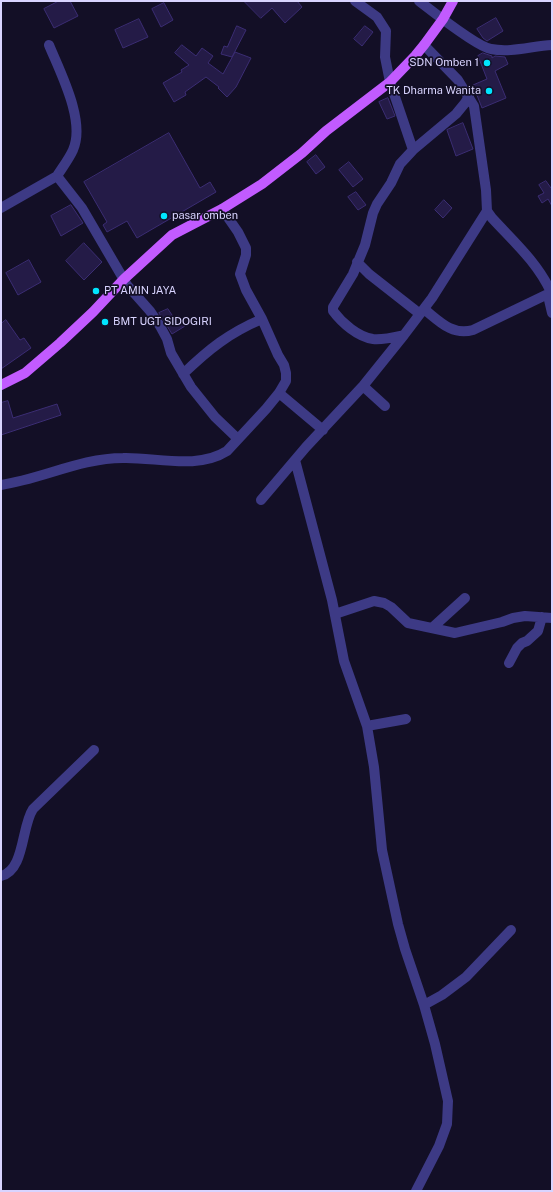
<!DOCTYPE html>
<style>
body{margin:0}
#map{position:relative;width:553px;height:1192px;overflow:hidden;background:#130f26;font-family:"Public Sans",sans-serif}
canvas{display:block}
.frame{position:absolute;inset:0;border:2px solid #d9d4ff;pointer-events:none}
</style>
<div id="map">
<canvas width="553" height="1192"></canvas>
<div class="frame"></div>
</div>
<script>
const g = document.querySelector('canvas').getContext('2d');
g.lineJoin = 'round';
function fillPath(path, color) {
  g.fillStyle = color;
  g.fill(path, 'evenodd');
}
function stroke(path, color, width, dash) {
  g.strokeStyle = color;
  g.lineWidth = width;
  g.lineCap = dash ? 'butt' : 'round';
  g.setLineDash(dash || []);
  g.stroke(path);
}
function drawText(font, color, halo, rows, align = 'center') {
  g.font = font + ' "Public Sans",sans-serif';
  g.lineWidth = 3.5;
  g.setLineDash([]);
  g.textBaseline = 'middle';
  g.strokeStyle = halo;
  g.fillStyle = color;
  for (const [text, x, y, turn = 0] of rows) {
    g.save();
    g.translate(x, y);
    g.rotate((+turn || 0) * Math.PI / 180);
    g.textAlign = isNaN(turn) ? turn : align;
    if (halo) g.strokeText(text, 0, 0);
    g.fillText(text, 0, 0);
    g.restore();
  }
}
const building = new Path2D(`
 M59,1H70L78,16L54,28L44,9Z
 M244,1H297L302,7L285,23L272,8L261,18Z
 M164,3L173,20L161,27L152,9Z
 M496,18L503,31L487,41L483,38L477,29Z
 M139,19L148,37L123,48L115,30Z
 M237,26L246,30L232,57L221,54L224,46L227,47Z
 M365,26L373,32L362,46L354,39Z
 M182,45L196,56L202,48L213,56L208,63L223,74L235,52L251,58L236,87L227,97L218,88L219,87L206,77L185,92L186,95L174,102L163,83L182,72L181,70L189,65L175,53Z
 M483,53L492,56V58L495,56L505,57L508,64L495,71L506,98L482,108L473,85L487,79L478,56Z
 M388,98L395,116L387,119L379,102Z
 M463,123L473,149L456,156L447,130Z
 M169,133L200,188L210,182L216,192L137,238L127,221L107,232L103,225L107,222L84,182Z
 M316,155L325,167L316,174L307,162Z
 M349,162L363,179L353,187L339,170Z
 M546,181L551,188H552V206L548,199L542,203L538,196L544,193L539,185Z
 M356,192L366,205L358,210L348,197Z
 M444,200L452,208L443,218L435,210Z
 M71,205L83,223L61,236L51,216Z
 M84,243L102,262L84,280L66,261Z
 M29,260L41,282L18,295L6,273Z
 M168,309L174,318L179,316L185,326L172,334L159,313Z
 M6,320L20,340L24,338L31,348L1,369V324Z
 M8,401L13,418L57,404L61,415L1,435V403Z`);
const minor = new Path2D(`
 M355,1L377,17L386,31L385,57L390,82L413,150
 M49,45C60,72 86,121 73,150C69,159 62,168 57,176
 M424,45L458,80L474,106L486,190L487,211L492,218C514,242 537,262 551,292L549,300L552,313
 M1,208L57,176L82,208L127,285L150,311L160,326L167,339L171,353L191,387L215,417L238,439
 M357,262L369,274L420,314
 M424,309C439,321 452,336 473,330L552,292
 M404,335C395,337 383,340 373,339C358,337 342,323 333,311V307L353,274L365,245L373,213L377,204L391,183L400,164L413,150L456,114L465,103L469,96
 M183,374C209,349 229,333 262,319
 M363,386L385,406
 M279,393L323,430
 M295,460L332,600L344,661L367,726L374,767L382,850L398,924L405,949L424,1005L435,1044L448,1101L447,1124L439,1146L416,1191
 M1,485C42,479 81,458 123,458C156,457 197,470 227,451L266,409L279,393L286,381V373L284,365L278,355L262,319L246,290L240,274L246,255V248L238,232L222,209
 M261,500L306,447L363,386L404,335L432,298L487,211
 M335,614L374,601L384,603L391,607L408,623L455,633L502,622L513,618L525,616L552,618
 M432,628L465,598
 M509,663L517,648L522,643L527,641L538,631L542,617
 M367,726L406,719
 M1,876C25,870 21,827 33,809L94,750
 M424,1005L442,995L466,977L511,930`);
const tertiary = new Path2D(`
 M419,1C432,11 477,47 491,49C511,53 532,46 552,45`);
const primary = new Path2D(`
 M1,385L25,373L60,343L93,312L124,279L172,235L222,209L262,184L302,153L326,131L390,82L415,56L424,45L443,19L453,1`);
const markers = [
 [487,63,4,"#00e5ff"],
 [489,91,4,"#00e5ff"],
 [164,216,4,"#00e5ff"],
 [96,291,4,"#00e5ff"],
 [105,322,4,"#00e5ff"]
];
const poiNames = [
 ["SDN Omben 1",479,63,"right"],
 ["TK Dharma Wanita",481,91,"right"],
 ["pasar omben",172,216],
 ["PT AMIN JAYA",104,291],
 ["BMT UGT SIDOGIRI",113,322]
];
fillPath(building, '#241b47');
stroke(building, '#3b2d73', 1);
stroke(minor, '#3d3a85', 10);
stroke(tertiary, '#3d3a85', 10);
stroke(primary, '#c25bff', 10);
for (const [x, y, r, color] of markers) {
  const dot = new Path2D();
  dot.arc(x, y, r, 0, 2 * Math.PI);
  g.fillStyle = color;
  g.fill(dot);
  stroke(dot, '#130f26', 1.5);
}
drawText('11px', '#d9d4ff', '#130f26', poiNames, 'left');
</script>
